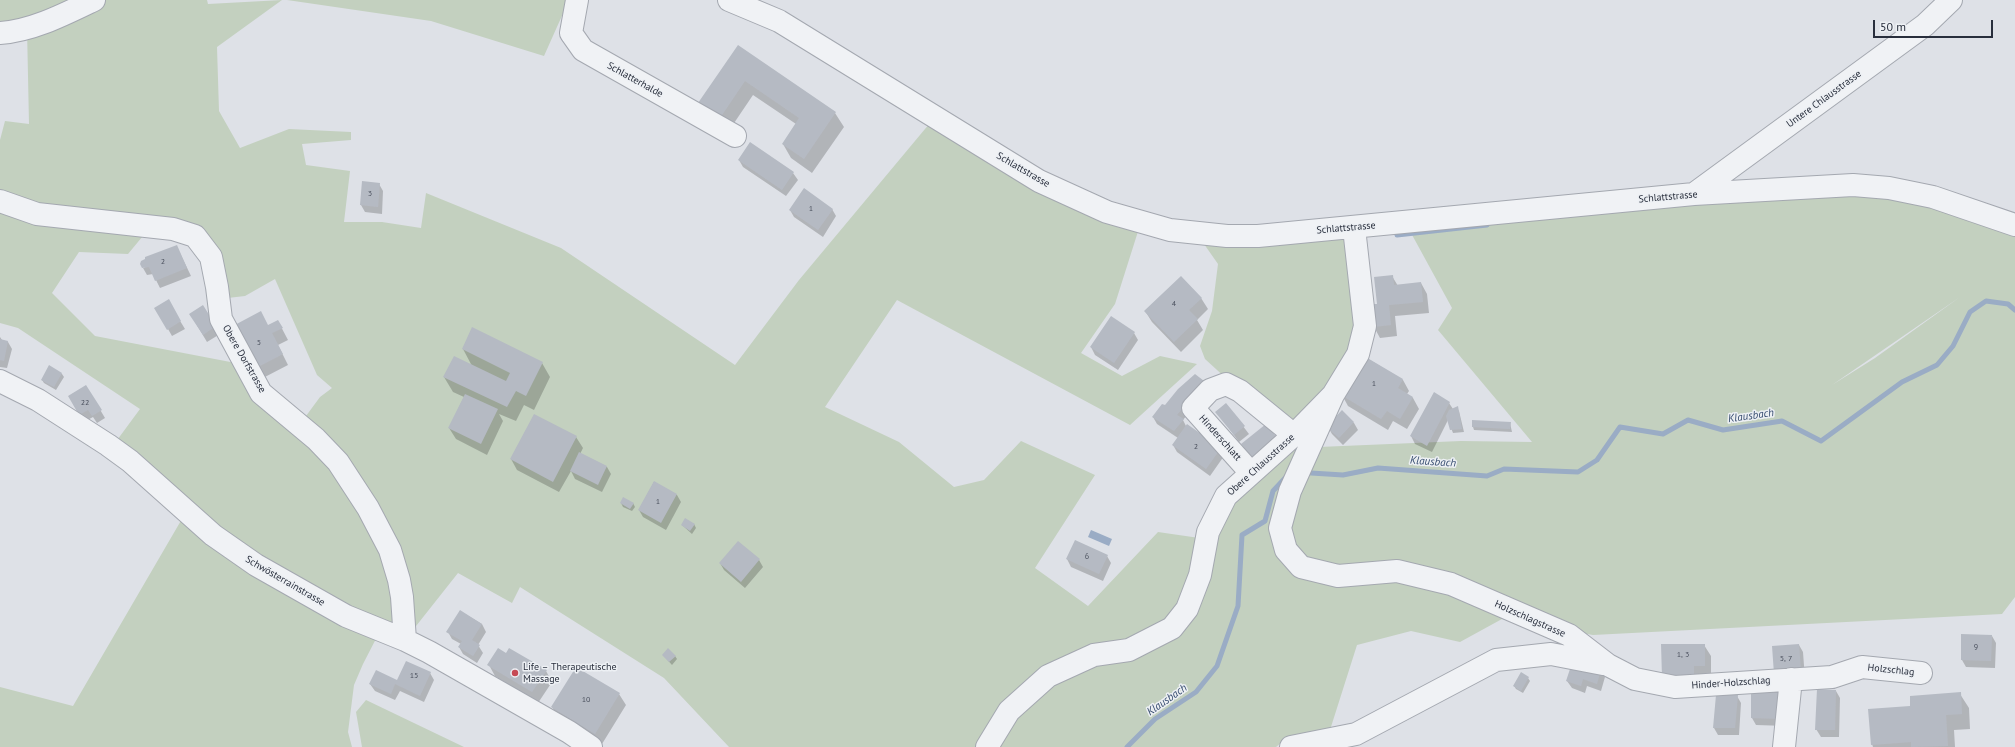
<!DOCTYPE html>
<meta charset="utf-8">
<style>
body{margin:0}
#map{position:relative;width:2015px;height:747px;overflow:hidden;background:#dee1e7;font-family:"PT Sans",sans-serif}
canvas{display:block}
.scale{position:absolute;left:1873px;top:20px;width:120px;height:18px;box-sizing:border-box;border:2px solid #282e3c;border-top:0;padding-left:5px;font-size:12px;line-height:14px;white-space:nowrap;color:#282e3c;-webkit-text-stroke:3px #edf0f4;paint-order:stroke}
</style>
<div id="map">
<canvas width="2015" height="747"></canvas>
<div class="scale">50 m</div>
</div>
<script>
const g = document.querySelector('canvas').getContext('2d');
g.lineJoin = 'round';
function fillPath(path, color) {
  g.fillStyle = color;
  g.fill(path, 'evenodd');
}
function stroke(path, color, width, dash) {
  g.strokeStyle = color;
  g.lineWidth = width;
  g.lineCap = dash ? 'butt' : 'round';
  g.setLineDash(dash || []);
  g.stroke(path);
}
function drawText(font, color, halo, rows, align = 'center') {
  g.font = font + ' "PT Sans",sans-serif';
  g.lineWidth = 3;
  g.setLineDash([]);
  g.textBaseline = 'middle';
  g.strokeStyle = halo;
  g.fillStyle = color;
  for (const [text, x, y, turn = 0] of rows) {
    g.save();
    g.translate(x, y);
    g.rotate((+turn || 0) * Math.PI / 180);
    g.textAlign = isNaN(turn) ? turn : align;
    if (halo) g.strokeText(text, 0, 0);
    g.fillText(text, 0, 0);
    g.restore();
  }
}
const green = new Path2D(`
 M0,0H207L208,4L282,0L217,47L219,111L240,148L289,129L351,132V140L302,144L306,165L350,171L344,222H382L421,228L426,193L561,248L735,365L799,280L935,117L1141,222L1115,304L1081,353L1122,376L1160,356L1197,364L1130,425L897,300L825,407L899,442L954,487L984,480L1021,441L1095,475L1035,568L1088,606L1158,532L1213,540L1241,489L1299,444L1319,447L1461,441L1532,442L1438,330L1452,308L1405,222L1853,185L2015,222V597L2002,614L1593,635L1502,619L1460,642L1411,631L1357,645L1330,730L1281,743L1276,747H729L664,678L520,587L512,603L458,573L405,640L380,631L363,664L354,685L348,732L352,747H0V687L73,706L186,512L112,447L140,409L18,328L0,323V140L5,121L29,124L27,28L0,33ZM157,219L211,257L219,299L245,296L275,279L317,375L332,388L320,397L306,416L262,393L246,365L95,336L52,293L79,252L128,254ZM1960,297L1875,358L1832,385Z
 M287,0H569L544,56L431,21Z
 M1354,228L1365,326L1294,435L1240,391L1205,359L1200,346L1212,311L1218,264L1197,234Z
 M366,700L464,747H362L356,712Z`);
const water = new Path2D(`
 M1091,530L1112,539L1109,546L1088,537Z`);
const shadow = new Path2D(`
 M739,47L835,113L844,127L812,173L791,158L783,144L796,124L753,95L728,132L708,118Z
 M739,160L793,173L798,180L786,196L743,167Z
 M363,183L379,184L383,191L382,214L365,212L361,205Z
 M832,209L836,216L823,237L794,217L790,210Z
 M180,253L191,276L160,288L153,274L147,275L143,268Z
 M1392,276L1398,286L1421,283L1427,294L1429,313L1395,316L1397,336L1380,338L1374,327L1378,305Z
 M1201,298L1208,309L1197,320L1203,330L1181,352L1152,322L1145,311Z
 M168,301L185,329L172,336L156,308Z
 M203,307L220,334L207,342L195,322Z
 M278,321L288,340L278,345L288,365L261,379L254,368L268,326Z
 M1134,333L1138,340L1118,370L1095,355L1091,347Z
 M0,337L2,340L8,342L12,349L7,368L0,367Z
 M463,349L542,363L550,377L534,410L524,405L516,421L499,414L503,421L487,455L456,439L449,428L464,397L453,392L444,377L472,366Z
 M1365,357L1403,380L1409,391L1407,394L1413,398L1419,409L1407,429L1393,421L1388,430L1348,406L1342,395Z
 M50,367L62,374L64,377L56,390L44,383L42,380Z
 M86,386L105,418L97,423L93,417L84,422L69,396Z
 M1449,403L1453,409L1457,408L1459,411L1464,432L1453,433L1448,420L1432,452L1415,444L1411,436Z
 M1226,404L1249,434L1239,442L1217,412Z
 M1163,405H1195L1183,420L1186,426L1224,456L1210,476L1177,452L1173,445L1178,438L1157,424L1153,417Z
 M1342,412L1354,423L1358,430L1343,445L1332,434L1328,427Z
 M1510,423L1512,432L1474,430L1473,427Z
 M576,437L583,448L580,454L607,467L611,474L602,492L575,479L571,471L559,492L517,470L511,459Z
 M654,482L677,495L681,502L666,530L643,517L639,510Z
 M621,503H633L635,507L632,511L623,507Z
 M694,524L696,528L692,534L682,525Z
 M1107,556L1111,563L1103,581L1071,567L1067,559Z
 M759,560L763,567L745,588L724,570L720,563Z
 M460,611L482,624L486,632L478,645L483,653L477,663L463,654L459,647L461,644L452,639L448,632Z
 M1992,636L1996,643L1995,668L1966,667L1962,660Z
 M1704,645L1711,656V677L1669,688Z
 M1799,645L1803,652L1805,679L1775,674Z
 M507,654L546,671L552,682L538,703L495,676L489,665Z
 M663,655L675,656L677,659L672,665Z
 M576,668L619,694L626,705L602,744L559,718L552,707Z
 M1601,670L1605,677L1601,691L1587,686L1585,693L1572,688L1567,681Z
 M430,673L434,680L424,702L400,691L395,700L375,691L370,684L397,682Z
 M1528,678L1530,681L1523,693L1516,689L1514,686Z
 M1752,687L1787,726L1756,725L1752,718Z
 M1836,691L1840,698L1839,737H1821L1816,729Z
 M1960,694L1969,708L1970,729L1954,730L1955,747H1873L1872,744L1911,707Z
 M1737,696L1741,703L1739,735H1718L1714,728Z`);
const stream = new Path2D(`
 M1397,235L1487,225
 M1311,473L1343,475L1378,468L1487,476L1504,469L1578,472L1597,460L1620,427L1663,434L1688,420L1723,430L1782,421L1821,441L1902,382L1937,365L1953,346L1970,312L1986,301L2008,304L2015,310
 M1127,747L1155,719L1196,692L1217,666L1238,606L1242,535L1265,521L1273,491L1287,476`);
const building = new Path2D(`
 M738,45L836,112L804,159L782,144L799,118L745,81L720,118L698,103Z
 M750,142L794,172L782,190L738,160Z
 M362,181L380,183L378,207L360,205Z
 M804,188L833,209L818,230L789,210Z
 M177,245L187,268L155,281L149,267L142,268L140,264L141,261L145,259V257Z
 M1393,275L1394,285L1421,282L1423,302L1389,305L1391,325L1373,327L1371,304H1377L1374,277Z
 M1181,276L1202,298L1189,310L1198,319L1174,342L1144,311Z
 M169,299L181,321L167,330L154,308Z
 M203,305L216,326L203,335L189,314Z
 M261,311L268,325L278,320L283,328L272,333L283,354L254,369L231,327Z
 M1111,316L1135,332L1114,363L1090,347Z
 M472,327L543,362L526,396L516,391L507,407L443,377L454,356L506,381L510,373L462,349Z
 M0,339L8,341L4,361L0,360Z
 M1364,356L1403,379L1398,388L1413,397L1400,419L1387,411L1381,419L1341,395Z
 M49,365L62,373L54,387L41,380Z
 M1195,374L1208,384L1191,398L1177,415L1184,419L1174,431L1152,417L1162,404L1165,405L1178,389Z
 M86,385L102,410L92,416L88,410L79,415L68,396Z
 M1434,392L1450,402L1427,446L1410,436Z
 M465,394L498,409L481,444L448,428Z
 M1226,403L1245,426L1234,435L1215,412Z
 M1458,406L1462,429L1450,430L1446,416L1449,410Z
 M1342,410L1354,422L1339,438L1326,427Z
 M534,414L577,436L553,482L510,459Z
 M1472,420L1511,422L1510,429L1472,427Z
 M1187,424L1221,448L1206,469L1172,445Z
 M1266,424L1279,440L1255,461L1241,444Z
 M579,452L607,466L598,485L570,471Z
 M654,481L677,494L661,523L638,510Z
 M623,497L634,503L630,509L620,503Z
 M685,518L695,524L690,531L681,525Z
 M1075,540L1108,555L1099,574L1066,559Z
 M738,541L760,559L741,582L719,563Z
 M460,610L482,624L472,640L480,645L473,656L458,647L462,641L446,632Z
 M1961,634L1992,635L1991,661L1961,660Z
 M1661,644H1705V666H1694V676L1662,677Z
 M1799,644L1801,672L1774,674L1772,646Z
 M498,648L506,653L509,648L547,670L532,692L487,665Z
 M668,648L676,656L669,662L662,655Z
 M1573,660L1601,669L1597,684L1583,679L1581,686L1566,681Z
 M406,661L431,672L420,696L395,684L391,694L369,684L376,670L397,680Z
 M576,667L620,693L595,734L551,707Z
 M1521,672L1529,677L1521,691L1513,686Z
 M1751,686L1784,687L1783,719L1751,718Z
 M1817,689L1836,690L1835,730H1815Z
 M1961,692L1962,714L1946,715L1948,746L1911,747V742L1871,745L1868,709L1910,706V696Z
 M1716,695H1738L1735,728H1713Z`);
const minor = new Path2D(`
 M577,0L571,33L583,50L735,136
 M729,0L779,21L1039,181L1107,212L1170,230L1227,236H1258L1694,194L1853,185L1889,188L1933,197L2015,225
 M0,33C32,31 65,14 94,0
 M1694,194L1925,25L1951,0
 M0,201L37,214L173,229L195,236L211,257L217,287L221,319L261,393L316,439L338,462L368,508L390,550L399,580L402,597L405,640
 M0,381L38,400L108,445L130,461L213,535L256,565L346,616L405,640L429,652L569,732L591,747
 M1333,395L1290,491L1280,528L1286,550L1301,567L1338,576L1397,571L1451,584L1569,635L1608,665L1635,679L1675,687L1832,677L1862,667L1921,673
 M1251,473L1193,408L1210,390L1226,384L1240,391L1294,435
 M987,747L1009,711L1048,676L1094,655L1129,650L1172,628L1187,609L1200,575L1208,532L1226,496L1294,435L1333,395L1358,354L1365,326L1354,228
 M1291,747L1356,734L1496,660L1551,654L1603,664
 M1784,747L1791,679`);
const markers = [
 [515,673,4,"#c64954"]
];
const numberNames = [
 ["3",370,194],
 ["1",811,209],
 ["2",163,262],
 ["4",1174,304],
 ["5",259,343],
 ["1",1374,384],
 ["22",85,403],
 ["2",1196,447],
 ["1",658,502],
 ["6",1087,557],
 ["9",1976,647],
 ["1, 3",1683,655],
 ["5, 7",1786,659],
 ["15",414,676],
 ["10",586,700]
];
const streetNames = [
 ["Schlatterhalde",635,80,29],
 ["Untere Chlausstrasse",1824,99,-36],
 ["Schlattstrasse",1023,170,30],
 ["Schlattstrasse",1668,197,-5],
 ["Schlattstrasse",1346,228,-5],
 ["Obere Dorfstrasse",244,359,60],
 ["Hinderschlatt",1220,438,48],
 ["Obere Chlausstrasse",1261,465,-42],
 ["Schwösterrainstrasse",285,581,30],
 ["Holzschlagstrasse",1530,619,24],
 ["Holzschlag",1891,670,6],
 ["Hinder-Holzschlag",1731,683,-4]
];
const poiNames = [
 ["Life – Therapeutische",523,667],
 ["Massage",523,679]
];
const waterNames = [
 ["Klausbach",1751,416,-8],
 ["Klausbach",1433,462,4],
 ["Klausbach",1167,700,-35]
];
fillPath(green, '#c3d0bf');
fillPath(water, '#9aacc5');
fillPath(shadow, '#0003');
stroke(stream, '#9aacc5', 5);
fillPath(building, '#b5bac3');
stroke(minor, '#a4a8b0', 24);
stroke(minor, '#f0f2f5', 22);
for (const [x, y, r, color] of markers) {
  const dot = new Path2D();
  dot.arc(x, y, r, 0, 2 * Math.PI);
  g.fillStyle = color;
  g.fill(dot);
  stroke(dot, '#edf0f4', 1.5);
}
drawText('8px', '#4b515e', null, numberNames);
drawText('10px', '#282e3c', '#edf0f4', streetNames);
drawText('10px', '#282e3c', '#edf0f4', poiNames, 'left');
drawText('italic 11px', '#354b6e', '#edf0f4', waterNames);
</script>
